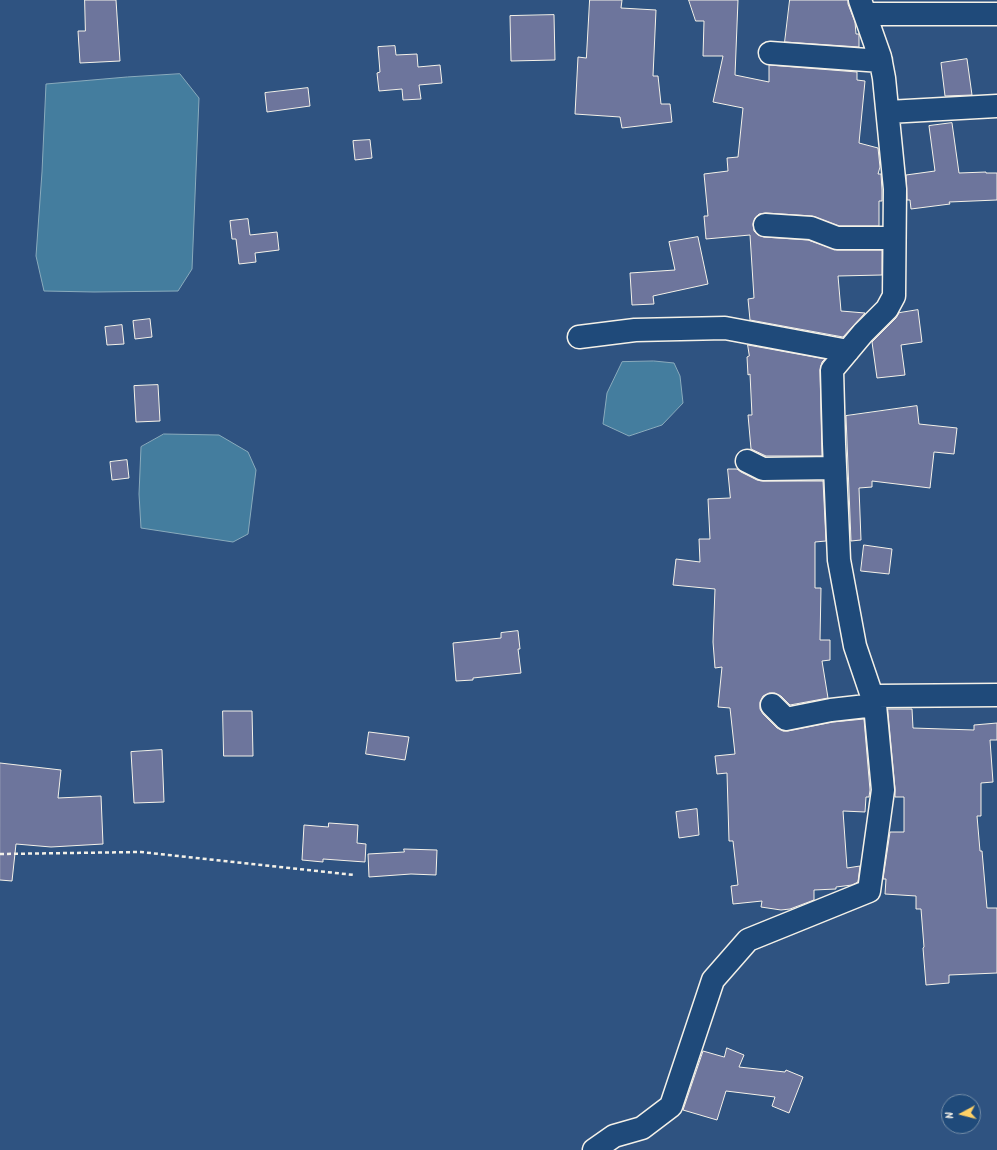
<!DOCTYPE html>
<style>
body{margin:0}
#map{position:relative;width:997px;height:1150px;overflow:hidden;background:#2f5381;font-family:Kalam,sans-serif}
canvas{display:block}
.north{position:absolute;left:941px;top:1094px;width:40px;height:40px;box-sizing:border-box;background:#1f4a7a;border:1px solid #748da6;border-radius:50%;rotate:263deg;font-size:11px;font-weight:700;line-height:16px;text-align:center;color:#f4f1e8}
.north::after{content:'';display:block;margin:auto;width:14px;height:18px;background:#ffd166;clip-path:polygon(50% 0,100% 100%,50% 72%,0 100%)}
</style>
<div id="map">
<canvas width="997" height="1150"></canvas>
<div class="north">N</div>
</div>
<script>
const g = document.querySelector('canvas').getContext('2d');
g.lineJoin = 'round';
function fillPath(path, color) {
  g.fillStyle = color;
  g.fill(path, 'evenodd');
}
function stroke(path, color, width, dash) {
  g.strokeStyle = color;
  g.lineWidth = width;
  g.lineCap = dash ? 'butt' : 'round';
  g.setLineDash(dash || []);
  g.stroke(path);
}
const water = new Path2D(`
 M180,74L199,98L192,269L178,291L94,292L44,291L36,256L42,172L46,84L127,77Z
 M654,361L674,363L680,376L683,403L662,425L629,436L603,424L607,393L622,362Z
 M164,434L219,435L248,452L256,470L248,534L233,542L141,528L139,494L141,447Z`);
const building = new Path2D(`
 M85,0H116L120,61L80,63L78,31H85Z
 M590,0H622L621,8L656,10L653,76H658L661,104H670L672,122L622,128L620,117L575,114L578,57L586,58Z
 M689,0H738L735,75L769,82V65L857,72V80L865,81L859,143L878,148L880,167L878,174H881L882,190V201H879V226H839L812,216L766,213L759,214L755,218L753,224L754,231L758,235L764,237L808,240L837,250H882V275L838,276L841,311L865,313L843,337L750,320L748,299L754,298L750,235L706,239L704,216H708L704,174L728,171L727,158L738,157L743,108L713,102L723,56H703L704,21H696Z
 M790,0H848V4L855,22L856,34H859V47L785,42Z
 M554,15L555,60L511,61L510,16Z
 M395,46L396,55L417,54L418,67L440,65L442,83L419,85L421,99L403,100L402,89L379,91L377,73L380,72L378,47Z
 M967,59L972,95L945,96L941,63Z
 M308,88L310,106L267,112L265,93Z
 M952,123L959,173L986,172V173H997V200L949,202L950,204L911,209L910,200H907L906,175L935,171L929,126Z
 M370,140L372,158L355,160L353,141Z
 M248,219L250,235L277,232L279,250L255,253L256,262L239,264L236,239H232L230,221Z
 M698,237L708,284L653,296L654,304L632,305L630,273L675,270L669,242Z
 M918,310L922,342L901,345L905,375L877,378L872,342L896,318L899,313Z
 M150,319L152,337L135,339L133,321Z
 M122,325L124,344L107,345L105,327Z
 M748,345L825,359L822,362L820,370L822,456H766L751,449L748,415H752L750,374L748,375L747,357L749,356Z
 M158,385L160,421L136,422L134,386Z
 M917,406L919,424L957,428L954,454L934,452L930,488L872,481V487L859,488L861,540L851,541L846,416Z
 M127,460L129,478L112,480L110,462Z
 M728,469H737L741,472L757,480L763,481H823L826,541L815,542V588H821L820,640H830V660L822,661L828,698L790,705L781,696L775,693H769L763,696L760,702V709L763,714L777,728L783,731H788L833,722L864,719L870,790L869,797H866L865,812L843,811L847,868L860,866L858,882L852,885L836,887V889L814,890V900L790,909L781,910L761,907L762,901L733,904L731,886L738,885L733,841H729L727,773L717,774L715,756L735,754L730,708L718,707L722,667L715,668L713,642L715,589L673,585L676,559L700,562L699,539H710L708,499L730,498Z
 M864,545L892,549L889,574L861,571Z
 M518,631L520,649H518L521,673L473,678V680L456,681L453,643L501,638V633Z
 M888,709H912L913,728L974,730V725L997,723V740H990L993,782L981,783V816H977L980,851H982L987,908H997V973L949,975V983L926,985L923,948L924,947L921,909H916V896L885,894L886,879H883L890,832H904V797H895V789Z
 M223,711H252L253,756H224Z
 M369,732L409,737L405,760L366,754Z
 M162,750L164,802L134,803L131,752Z
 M0,763L61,770L58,798L101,796L103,844L51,847L16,844L12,881L0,880Z
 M697,809L699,835L679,838L676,812Z
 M329,823L358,825L357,843L366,844L365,862L323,859V862L302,860L304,825L328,827Z
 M404,849L437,850L436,875L411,874L369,877L368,854L404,852Z
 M727,1048L744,1055L739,1067L785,1072L786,1070L803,1077L789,1113L772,1106L775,1097L726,1091L717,1120L683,1110L703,1051L724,1057Z`);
const path = new Path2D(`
 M0,854L141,852L354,875`);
const street = new Path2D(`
 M865,14H997
 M770,53L881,61
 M888,112L997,106
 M765,225L811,228L837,238H894
 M579,337L635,330L725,328L848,351
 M747,461L763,469L835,468
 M772,705L786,719L831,710L875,705L855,646L839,560L834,444L832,370L863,333L887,309L894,296L895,189L884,78L880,57L860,0
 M594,1150L614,1136L642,1128L671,1106L713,980L748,940L869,891L883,790L875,705L877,696L997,695`);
fillPath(water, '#447d9e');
stroke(water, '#8aabbc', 1);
fillPath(building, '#6d759c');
stroke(building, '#f4f1e8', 1);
stroke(street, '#f4f1e8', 25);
stroke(path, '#f4f1e8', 2.5, [4, 3]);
stroke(street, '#1f4a7a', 22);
</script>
